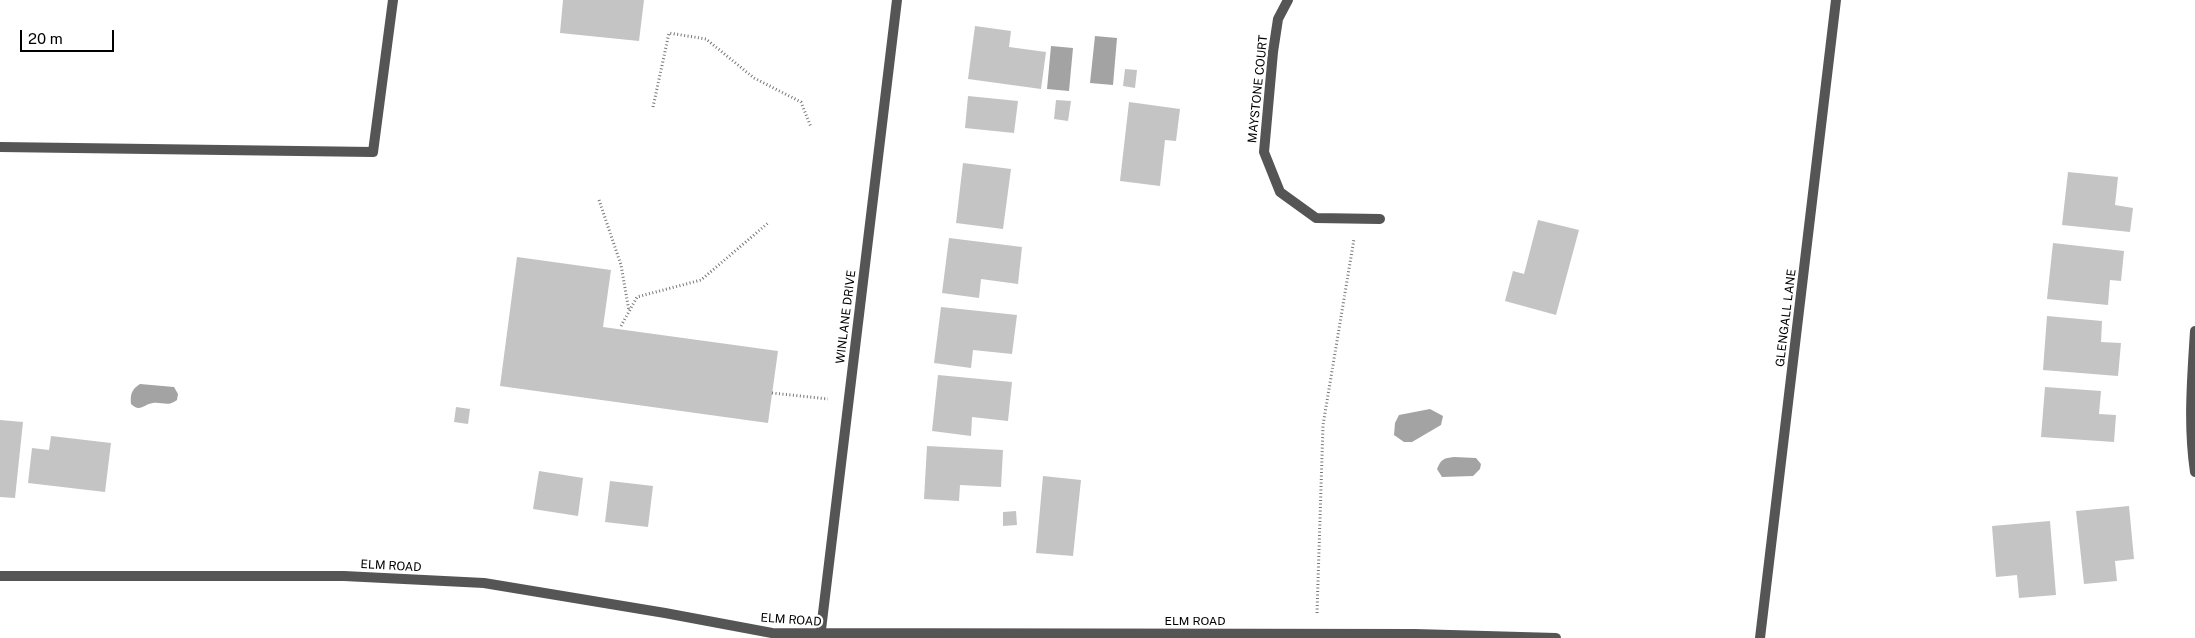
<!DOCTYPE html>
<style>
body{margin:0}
#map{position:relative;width:2195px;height:638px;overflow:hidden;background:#fff;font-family:"Public Sans",sans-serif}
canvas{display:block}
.scale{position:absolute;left:20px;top:30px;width:94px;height:22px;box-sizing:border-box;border:2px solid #000;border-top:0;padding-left:6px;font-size:15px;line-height:18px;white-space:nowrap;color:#000;-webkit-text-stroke:4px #fff;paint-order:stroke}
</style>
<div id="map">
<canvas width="2195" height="638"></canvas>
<div class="scale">20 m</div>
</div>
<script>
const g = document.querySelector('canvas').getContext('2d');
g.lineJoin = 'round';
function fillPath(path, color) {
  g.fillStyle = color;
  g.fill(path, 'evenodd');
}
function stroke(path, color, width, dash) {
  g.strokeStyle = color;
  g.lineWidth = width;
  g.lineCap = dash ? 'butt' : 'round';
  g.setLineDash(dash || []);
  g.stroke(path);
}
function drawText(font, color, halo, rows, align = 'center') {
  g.font = font + ' "Public Sans",sans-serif';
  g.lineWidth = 4.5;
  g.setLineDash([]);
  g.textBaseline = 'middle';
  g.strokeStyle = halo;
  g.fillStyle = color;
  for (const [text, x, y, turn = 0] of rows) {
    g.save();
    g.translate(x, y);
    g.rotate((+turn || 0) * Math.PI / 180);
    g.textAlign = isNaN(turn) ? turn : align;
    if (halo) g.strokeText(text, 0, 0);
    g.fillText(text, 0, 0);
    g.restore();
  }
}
const water = new Path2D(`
 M1095,36L1117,38L1113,85L1090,83Z
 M1051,46L1073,48L1069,91L1047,89Z
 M140,384L174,387L178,394L177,400C168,407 163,402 153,403C144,404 140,413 131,404C130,394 132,389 140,384Z
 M1430,409L1443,416L1441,425L1412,442H1404L1394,435L1395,423L1399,415Z
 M1454,457L1476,458L1481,464L1480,469L1473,476L1442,477L1437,469C1441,459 1444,458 1454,457Z`);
const building = new Path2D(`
 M563,0H644L639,41L560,33Z
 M975,26L1011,31L1009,47L1046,52L1041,89L968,79Z
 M1125,69L1137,70L1135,88L1123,86Z
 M968,96L1018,101L1014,133L965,128Z
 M1056,100L1071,101L1068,121L1054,119Z
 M1129,102L1180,109L1176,141L1165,140L1160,186L1120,181Z
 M963,163L1011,169L1003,229L956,223Z
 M2068,172L2118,177L2115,205L2133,208L2130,232L2062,225Z
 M1538,220L1579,230L1556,315L1505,301L1513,271L1524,274Z
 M949,238L1022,247L1018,284L981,279L979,298L942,293Z
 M2053,243L2124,251L2121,281L2110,280L2108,305L2047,299Z
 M517,257L611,270L603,327L778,351L768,423L500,386Z
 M941,307L1017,315L1012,354L973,350L971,368L934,363Z
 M2047,316L2102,321L2101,342L2121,343L2118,376L2043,370Z
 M938,375L1012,382L1008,421L972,417L971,436L932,431Z
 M2045,387L2101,391L2099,414L2116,415L2114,442L2041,437Z
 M456,407L470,409L468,424L454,422Z
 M0,420L23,422L15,498L0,497Z
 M51,436L111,443L105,492L28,483L32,448L49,450Z
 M927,446L1003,450L1001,487L960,485L959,501L924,499Z
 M539,471L583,478L578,516L533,509Z
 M1043,476L1081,480L1073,556L1036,553Z
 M610,481L653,486L648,527L605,522Z
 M2129,506L2134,559L2115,561L2117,581L2084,584L2076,511Z
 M1016,511L1017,525L1003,526V512Z
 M2050,521L2056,595L2019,598L2017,575L1996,577L1992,526Z`);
const path = new Path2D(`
 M653,107L669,33L706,39L754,78L801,102L811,127
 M599,200L621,265L629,311
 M621,326L637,297L701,280L768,223
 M772,393L828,399
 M1317,613L1323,425L1354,239`);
const service = new Path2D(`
 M0,147L373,152L393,0`);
const minor = new Path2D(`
 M1288,0L1278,19L1273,52L1264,152L1280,192L1316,218L1380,219
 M2195,331C2192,379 2188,425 2195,472
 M0,576H344L484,583L665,613L772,633L1415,634L1556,638
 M820,638L897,0
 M1760,638L1836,0`);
const streetNames = [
 ["MAYSTONE COURT",1258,89,-84],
 ["WINLANE DRIVE",846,317,-83],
 ["GLENGALL LANE",1786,318,-83],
 ["ELM ROAD",391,566,3],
 ["ELM ROAD",791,620,4],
 ["ELM ROAD",1195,621]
];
fillPath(water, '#a3a3a3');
fillPath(building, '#c4c4c4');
stroke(path, '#777', 3, [1, 2.5]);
stroke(service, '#555', 10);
stroke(minor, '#555', 10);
drawText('12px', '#000', '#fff', streetNames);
</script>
